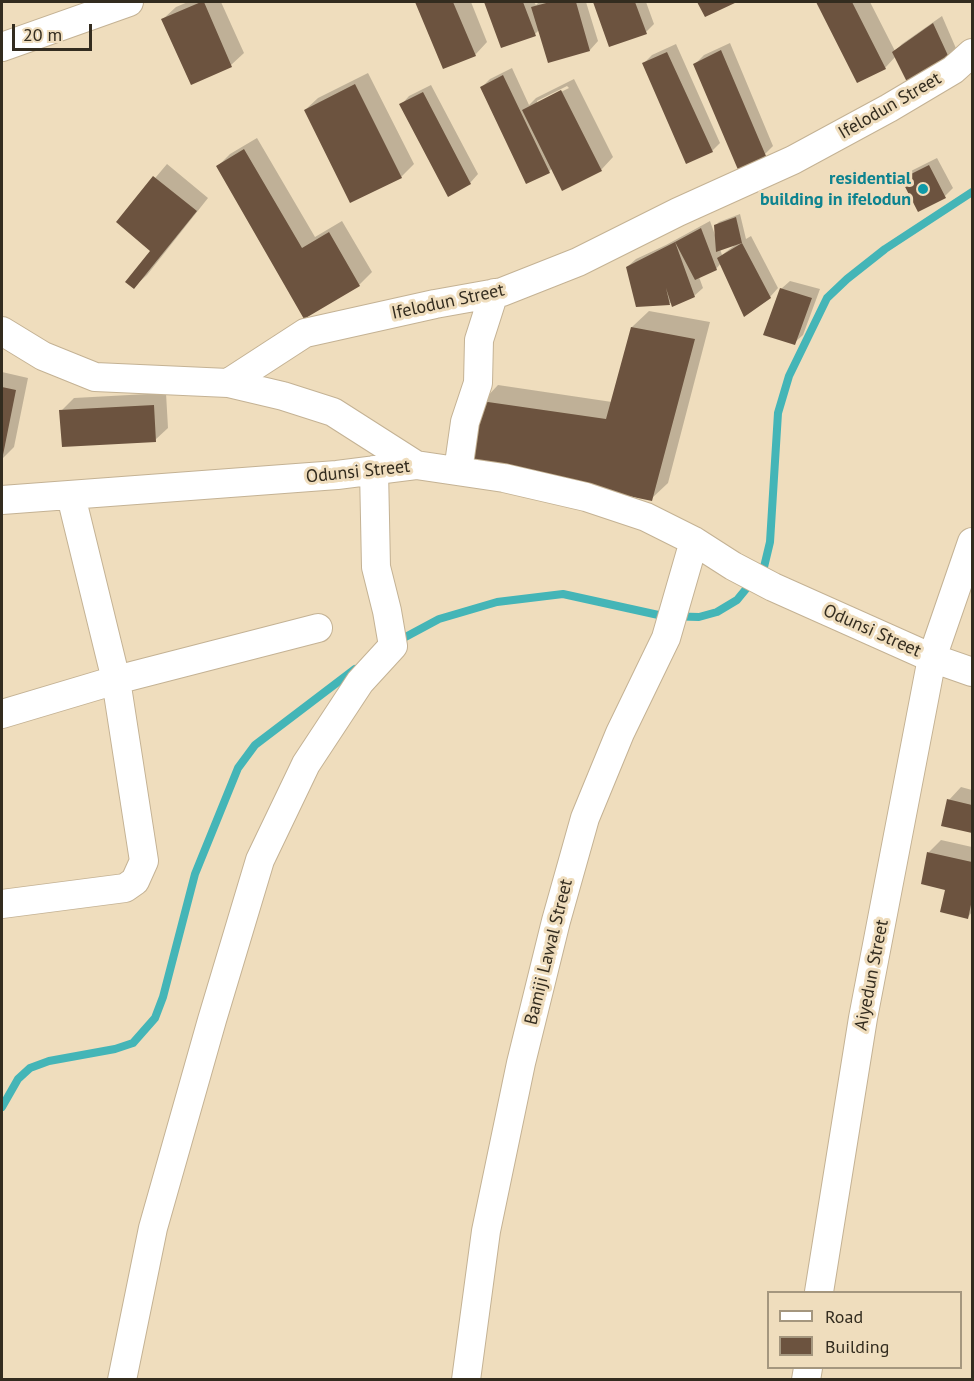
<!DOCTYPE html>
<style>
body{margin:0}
#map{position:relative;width:974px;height:1381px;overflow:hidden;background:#efddbd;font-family:"PT Sans",sans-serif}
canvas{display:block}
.frame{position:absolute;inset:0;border:3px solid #332c1f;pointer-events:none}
.legend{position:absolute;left:767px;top:1291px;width:195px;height:78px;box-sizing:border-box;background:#efddbd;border:2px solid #a4967e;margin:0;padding:8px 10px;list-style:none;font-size:18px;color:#332c1f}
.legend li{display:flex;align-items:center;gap:12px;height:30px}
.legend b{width:30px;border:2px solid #a4967e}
.scale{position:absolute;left:12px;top:24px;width:80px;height:27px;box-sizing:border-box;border:3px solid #332c1f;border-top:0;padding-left:8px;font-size:18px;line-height:21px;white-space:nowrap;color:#332c1f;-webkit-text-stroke:4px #efddbd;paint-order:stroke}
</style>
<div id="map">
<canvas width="974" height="1381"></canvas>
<div class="frame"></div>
<ul class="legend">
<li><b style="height:8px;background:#fff"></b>Road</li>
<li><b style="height:16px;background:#6c533f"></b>Building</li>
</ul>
<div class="scale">20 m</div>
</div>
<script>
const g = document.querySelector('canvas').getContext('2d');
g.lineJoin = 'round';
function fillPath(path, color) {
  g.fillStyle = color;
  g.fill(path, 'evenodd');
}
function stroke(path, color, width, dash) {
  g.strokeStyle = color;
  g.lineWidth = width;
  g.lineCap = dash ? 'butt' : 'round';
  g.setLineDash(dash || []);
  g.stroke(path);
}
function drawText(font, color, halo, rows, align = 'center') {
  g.font = font + ' "PT Sans",sans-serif';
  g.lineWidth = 6;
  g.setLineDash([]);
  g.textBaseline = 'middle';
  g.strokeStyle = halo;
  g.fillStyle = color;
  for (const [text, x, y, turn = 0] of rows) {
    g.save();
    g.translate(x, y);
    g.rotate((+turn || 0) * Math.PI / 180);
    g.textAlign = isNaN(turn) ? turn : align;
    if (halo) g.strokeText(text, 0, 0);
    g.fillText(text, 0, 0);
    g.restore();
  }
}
const shadow = new Path2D(`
 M188,2H221L244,53L231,65L191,83L163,19L176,7Z
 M417,2H471L487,42L475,55L444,67Z
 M485,2H534L536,5L539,2H586L598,41L590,50L539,30L535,34L502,46Z
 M594,2H646L654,24L646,32L610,45Z
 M818,2H870L895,51L902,44L942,16L958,53L909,82L896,56L885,68L858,81Z
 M730,43L773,146L765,154L695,64L704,55Z
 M676,44L720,143L712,151L643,64L652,55Z
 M512,68L529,105L536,98L574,79L613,157L601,170L552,168L549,172L482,87L490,79ZM567,86L569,88L537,104V101Z
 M368,73L414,164L401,177L305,110L318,98Z
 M431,85L478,174L470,183L401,105L409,96Z
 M257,138L315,237L342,221L372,272L359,285L305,317L218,166L230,154Z
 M937,158L953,188L945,196L903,180L911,171Z
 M167,164L208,198L147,275L134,287L153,251L118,222Z
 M740,214L746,239L751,236L778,288L770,297L721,263L716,269L699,277L703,288L694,296L672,303L637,305L627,267L636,259L666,245L710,221L715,235V226L719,222ZM735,244V245L722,255L720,249Z
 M790,281L820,289L803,335L794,343L781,289Z
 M649,311L710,322L668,483L651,499L482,402L498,385L612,402L632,327Z
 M2,372L28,378L14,447L2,459Z
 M166,393L168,428L155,440L61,411L74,398Z
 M961,787L972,790V832L943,825L949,800Z
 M941,840L972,847V912L968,917L947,889L929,852Z`);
const stream = new Path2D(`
 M398,641L439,619L497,602L563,594L663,616L699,617L717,612L737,600L764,567L770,542L778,413L789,376L827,298L847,279L885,249L972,192
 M2,1107L18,1079L30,1068L49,1061L115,1049L133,1043L155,1018L163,997L195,874L238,768L255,745L355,669`);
const building = new Path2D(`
 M201,2H204L232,67L191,85L161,19Z
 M415,2H453L476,56L443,69Z
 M484,2H523L536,36L501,48Z
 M550,2H576L590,51L548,63L531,7Z
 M593,2H635L647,34L609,47Z
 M697,2H737L705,17Z
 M816,2H852L886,69L857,83Z
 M933,23L951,62L908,84L892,52Z
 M721,50L766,156L739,172L693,64Z
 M667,52L713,152L686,164L642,63Z
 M503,75L550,173L526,184L480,87Z
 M355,84L402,178L350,203L304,110Z
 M561,90L602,171L562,191L522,110Z
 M423,92L471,184L448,197L399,104Z
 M244,149L302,248L329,232L360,286L304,319L216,166Z
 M929,165L946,198L918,212L901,179Z
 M153,176L197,211L134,289L125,282L150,251L116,222Z
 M736,217L742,243L771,298L744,317L717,258L742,243L716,252L714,225Z
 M701,228L717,270L695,280L675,242Z
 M675,242L695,297L672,307L666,288L670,305L636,307L626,267Z
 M780,288L812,298L795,345L763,335Z
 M631,327L695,339L652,501L468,462L481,401L606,419Z
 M2,387L16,390L3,455H2Z
 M154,405L156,442L62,447L59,410Z
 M947,799L972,805V833L941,826Z
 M927,852L972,862V900L968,919L940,912L945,890L921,884Z`);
const street = new Path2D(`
 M2,47L129,2
 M2,331L43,356L95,377L228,383L305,333L435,304L502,292L578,262L678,212L793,160L889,108L953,70L972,53
 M228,383L283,396L333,412L416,465
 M458,471L465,422L478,383L479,340L494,293
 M2,500L337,475L416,465L504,478L586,497L646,517L694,541L733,566L773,587L932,658L972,672
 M2,714L116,680L318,628
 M2,904L125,888L135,881L144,861L116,680L71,496
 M819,1292L863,1018L932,658L972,542
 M122,1380L153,1228L212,1020L260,860L306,764L360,682L393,646L387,611L376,567L374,470
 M466,1380L486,1231L521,1063L556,921L585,818L620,733L666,638L694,541
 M806,1380L808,1368`);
const markers = [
 [923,189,6,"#0f9aa8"]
];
const streetNames = [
 ["Ifelodun Street",890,106,-30],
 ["Ifelodun Street",448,302,-12],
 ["Odunsi Street",358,472,-6],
 ["Odunsi Street",872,631,24],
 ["Bamiji Lawal Street",549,952,-76],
 ["Aiyedun Street",872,975,-79]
];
const cultureNames = [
 ["residential",911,179],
 ["building in ifelodun",911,200]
];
fillPath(shadow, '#0003');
stroke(stream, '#44b5b7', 8);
fillPath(building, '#6c533f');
stroke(street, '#c4b294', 30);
stroke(street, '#fff', 28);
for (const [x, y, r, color] of markers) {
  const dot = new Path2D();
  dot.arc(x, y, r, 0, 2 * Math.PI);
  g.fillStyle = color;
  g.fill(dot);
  stroke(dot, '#efddbd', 2);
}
drawText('18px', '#332c1f', '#efddbd', streetNames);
drawText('bold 18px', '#0d838f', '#efddbd', cultureNames, 'right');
</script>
